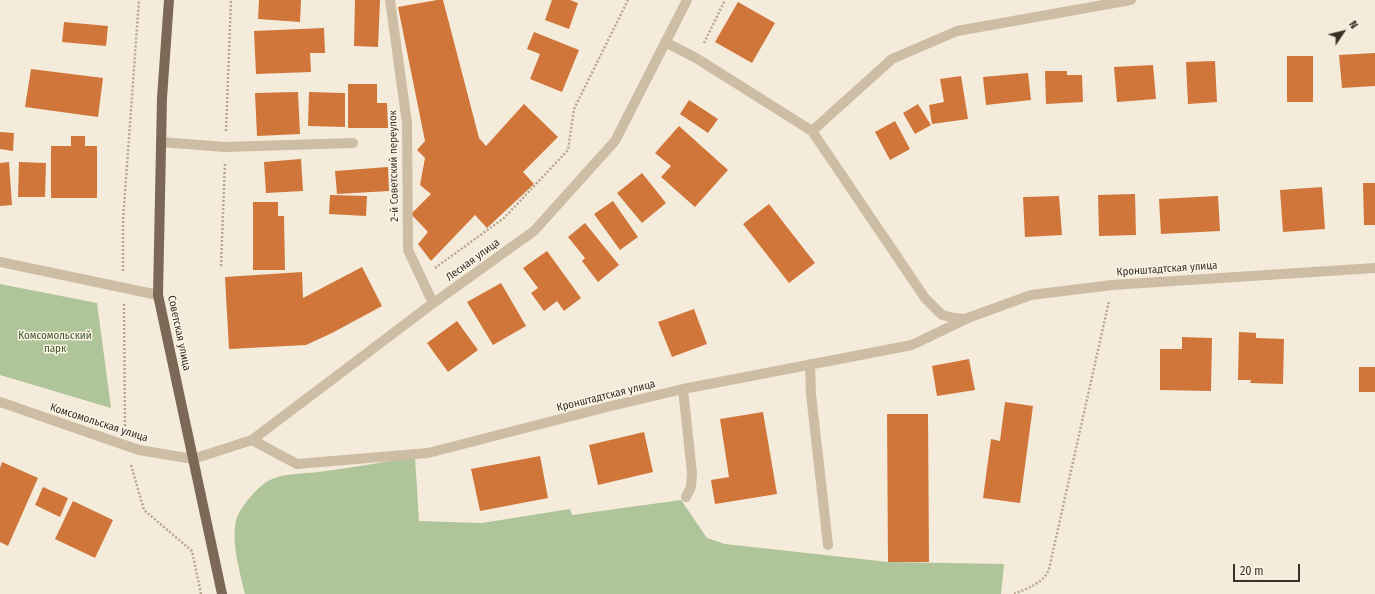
<!DOCTYPE html>
<meta charset="utf-8">
<style>
body{margin:0}
#map{position:relative;width:1375px;height:594px;overflow:hidden;background:#f4ebda;font-family:"Fira Sans Condensed",sans-serif}
canvas{display:block}
.north{position:absolute;left:1323px;top:12px;width:40px;height:40px;-webkit-text-stroke:3px #fbf5e7;paint-order:stroke;rotate:55deg;font-size:11px;font-weight:700;line-height:16px;text-align:center;color:#382f27}
.north::after{content:'';display:block;margin:auto;width:14px;height:18px;background:#382f27;clip-path:polygon(50% 0,100% 100%,50% 72%,0 100%)}
.scale{position:absolute;left:1233px;top:564px;width:67px;height:18px;box-sizing:border-box;border:2px solid #382f27;border-top:0;padding-left:5px;font-size:12px;line-height:14px;white-space:nowrap;color:#382f27;-webkit-text-stroke:3px #fbf5e7;paint-order:stroke}
</style>
<div id="map">
<canvas width="1375" height="594"></canvas>
<div class="north">N</div>
<div class="scale">20 m</div>
</div>
<script>
const g = document.querySelector('canvas').getContext('2d');
g.lineJoin = 'round';
function fillPath(path, color) {
  g.fillStyle = color;
  g.fill(path, 'evenodd');
}
function stroke(path, color, width, dash) {
  g.strokeStyle = color;
  g.lineWidth = width;
  g.lineCap = dash ? 'butt' : 'round';
  g.setLineDash(dash || []);
  g.stroke(path);
}
function drawText(font, color, halo, rows, align = 'center') {
  g.font = font + ' "Fira Sans Condensed",sans-serif';
  g.lineWidth = 3;
  g.setLineDash([]);
  g.textBaseline = 'middle';
  g.strokeStyle = halo;
  g.fillStyle = color;
  for (const [text, x, y, turn = 0] of rows) {
    g.save();
    g.translate(x, y);
    g.rotate((+turn || 0) * Math.PI / 180);
    g.textAlign = isNaN(turn) ? turn : align;
    if (halo) g.strokeText(text, 0, 0);
    g.fillText(text, 0, 0);
    g.restore();
  }
}
const green = new Path2D(`
 M0,284L97,303L111,408L0,375Z
 M415,457L419,521L482,523L570,509L572,515L681,500L707,538L725,544L888,562L1004,564L1001,594H245C240,572 231,543 236,521C239,508 258,486 270,480C284,473 303,474 318,472C350,468 383,462 415,457Z`);
const building = new Path2D(`
 M259,0H301L300,22L258,19Z
 M355,0H380L378,47L354,46Z
 M437,0H443L479,138L486,146L524,104L558,137L523,172L534,184L487,228L475,215L431,261L418,244L428,232L411,214L431,194L420,185L425,158L417,150L425,141L398,7Z
 M552,0H570L578,3L569,29L545,20Z
 M738,2L775,23L752,63L715,42Z
 M64,22L108,26L106,46L62,42Z
 M324,28L325,53H310L311,72L256,74L254,31Z
 M534,32L579,50L562,92L530,79L540,54L527,49Z
 M1375,53V86L1342,88L1339,55Z
 M1287,56H1313V102H1287Z
 M1215,61L1217,102L1188,104L1186,62Z
 M1153,65L1156,99L1117,102L1114,67Z
 M31,69L103,78L98,117L25,107Z
 M1045,71H1067V75H1082L1083,102L1046,104Z
 M1028,73L1031,100L986,105L983,77Z
 M961,76L968,119L932,124L929,105L944,102L940,79Z
 M348,84H377V103H387L388,128H348Z
 M298,92L300,134L257,136L255,93Z
 M309,92L345,93V127L308,126Z
 M689,100L718,119L708,133L680,114Z
 M918,104L931,125L915,134L903,113Z
 M895,121L910,149L890,160L875,132Z
 M679,126L728,170L695,207L661,177L671,166L655,153Z
 M0,132L14,133L13,151L0,149Z
 M71,136H85V146H97V198H51V146H71Z
 M301,159L303,191L266,193L264,162Z
 M9,162L12,205L0,206V163Z
 M19,162L46,163L45,197H18Z
 M388,167L389,191L337,194L335,171Z
 M642,173L666,203L642,223L617,193Z
 M1363,183H1375V225H1364Z
 M1322,187L1325,229L1283,232L1280,190Z
 M1135,194L1136,235L1099,236L1098,195Z
 M330,195L367,196L366,216L329,214Z
 M1059,196L1062,235L1025,237L1023,197Z
 M1218,196L1220,231L1161,234L1159,199Z
 M613,201L638,237L620,250L594,214Z
 M253,202H278V216H284L285,270H253Z
 M769,204L815,263L789,283L743,224Z
 M585,223L619,265L598,282L582,261L585,258L568,237Z
 M547,251L581,298L564,311L557,301L544,311L531,293L538,288L523,268Z
 M362,267L382,306L332,333L306,345L229,349L225,277L302,272L303,298Z
 M501,283L526,326L493,345L467,302Z
 M694,309L707,344L672,357L658,322Z
 M457,321L478,350L448,372L427,343Z
 M1239,332L1256,333V338L1284,339L1283,384L1250,383L1251,380H1238Z
 M1182,337L1212,338L1211,391L1160,390V349H1182Z
 M969,359L975,390L937,396L932,366Z
 M1359,367H1375V392H1359Z
 M1005,402L1033,406L1020,503L983,498L991,439L1000,441Z
 M763,412L777,494L715,504L711,480L729,477L720,419Z
 M887,414H928L929,562H888Z
 M644,432L653,472L598,485L589,445Z
 M540,456L548,498L480,511L471,469Z
 M2,462L38,478L8,546L0,542V468Z
 M43,487L68,498L60,517L35,505Z
 M73,501L113,520L95,558L55,539Z`);
const path = new Path2D(`
 M704,43L725,0
 M226,131L231,0
 M221,266L225,162
 M435,268L504,218L568,150L574,109L628,0
 M123,271V220L139,0
 M124,304L125,429
 M131,465L144,510L192,551L201,594
 M1014,594C1028,588 1044,583 1049,569L1109,301`);
const minor = new Path2D(`
 M390,0L407,123L408,250L433,303
 M665,42L696,58L812,131L925,298L942,315L954,318L965,319L1031,295L1112,285L1375,268
 M812,131L892,59L957,31L1131,0
 M161,142L225,147L353,143
 M0,262L158,295
 M810,364L811,394L828,545
 M683,389L692,473L691,487L686,497
 M0,402L139,450L193,459L252,440L428,307L534,231L615,141L687,0
 M252,440L297,464L428,453L607,407L683,389L912,345L964,320`);
const major = new Path2D(`
 M169,0L162,98L158,295L222,594`);
const streetNames = [
 ["2-й Советский переулок",394,166,-91],
 ["Лесная улица",473,260,-36],
 ["Кронштадтская улица",1167,269,-4],
 ["Советская улица",179,333,78],
 ["Кронштадтская улица",606,396,-14],
 ["Комсомольская улица",99,423,18]
];
const parkNames = [
 ["Комсомольский",55,336],
 ["парк",55,349]
];
fillPath(green, '#afc498');
fillPath(building, '#d0763b');
stroke(path, '#b9a78f', 2.5, [2, 2]);
stroke(minor, '#cdbda5', 10);
stroke(major, '#7b6856', 10);
drawText('11px', '#382f27', '#fbf5e7', streetNames);
drawText('11px', '#3f5828', '#fbf5e7', parkNames);
</script>
